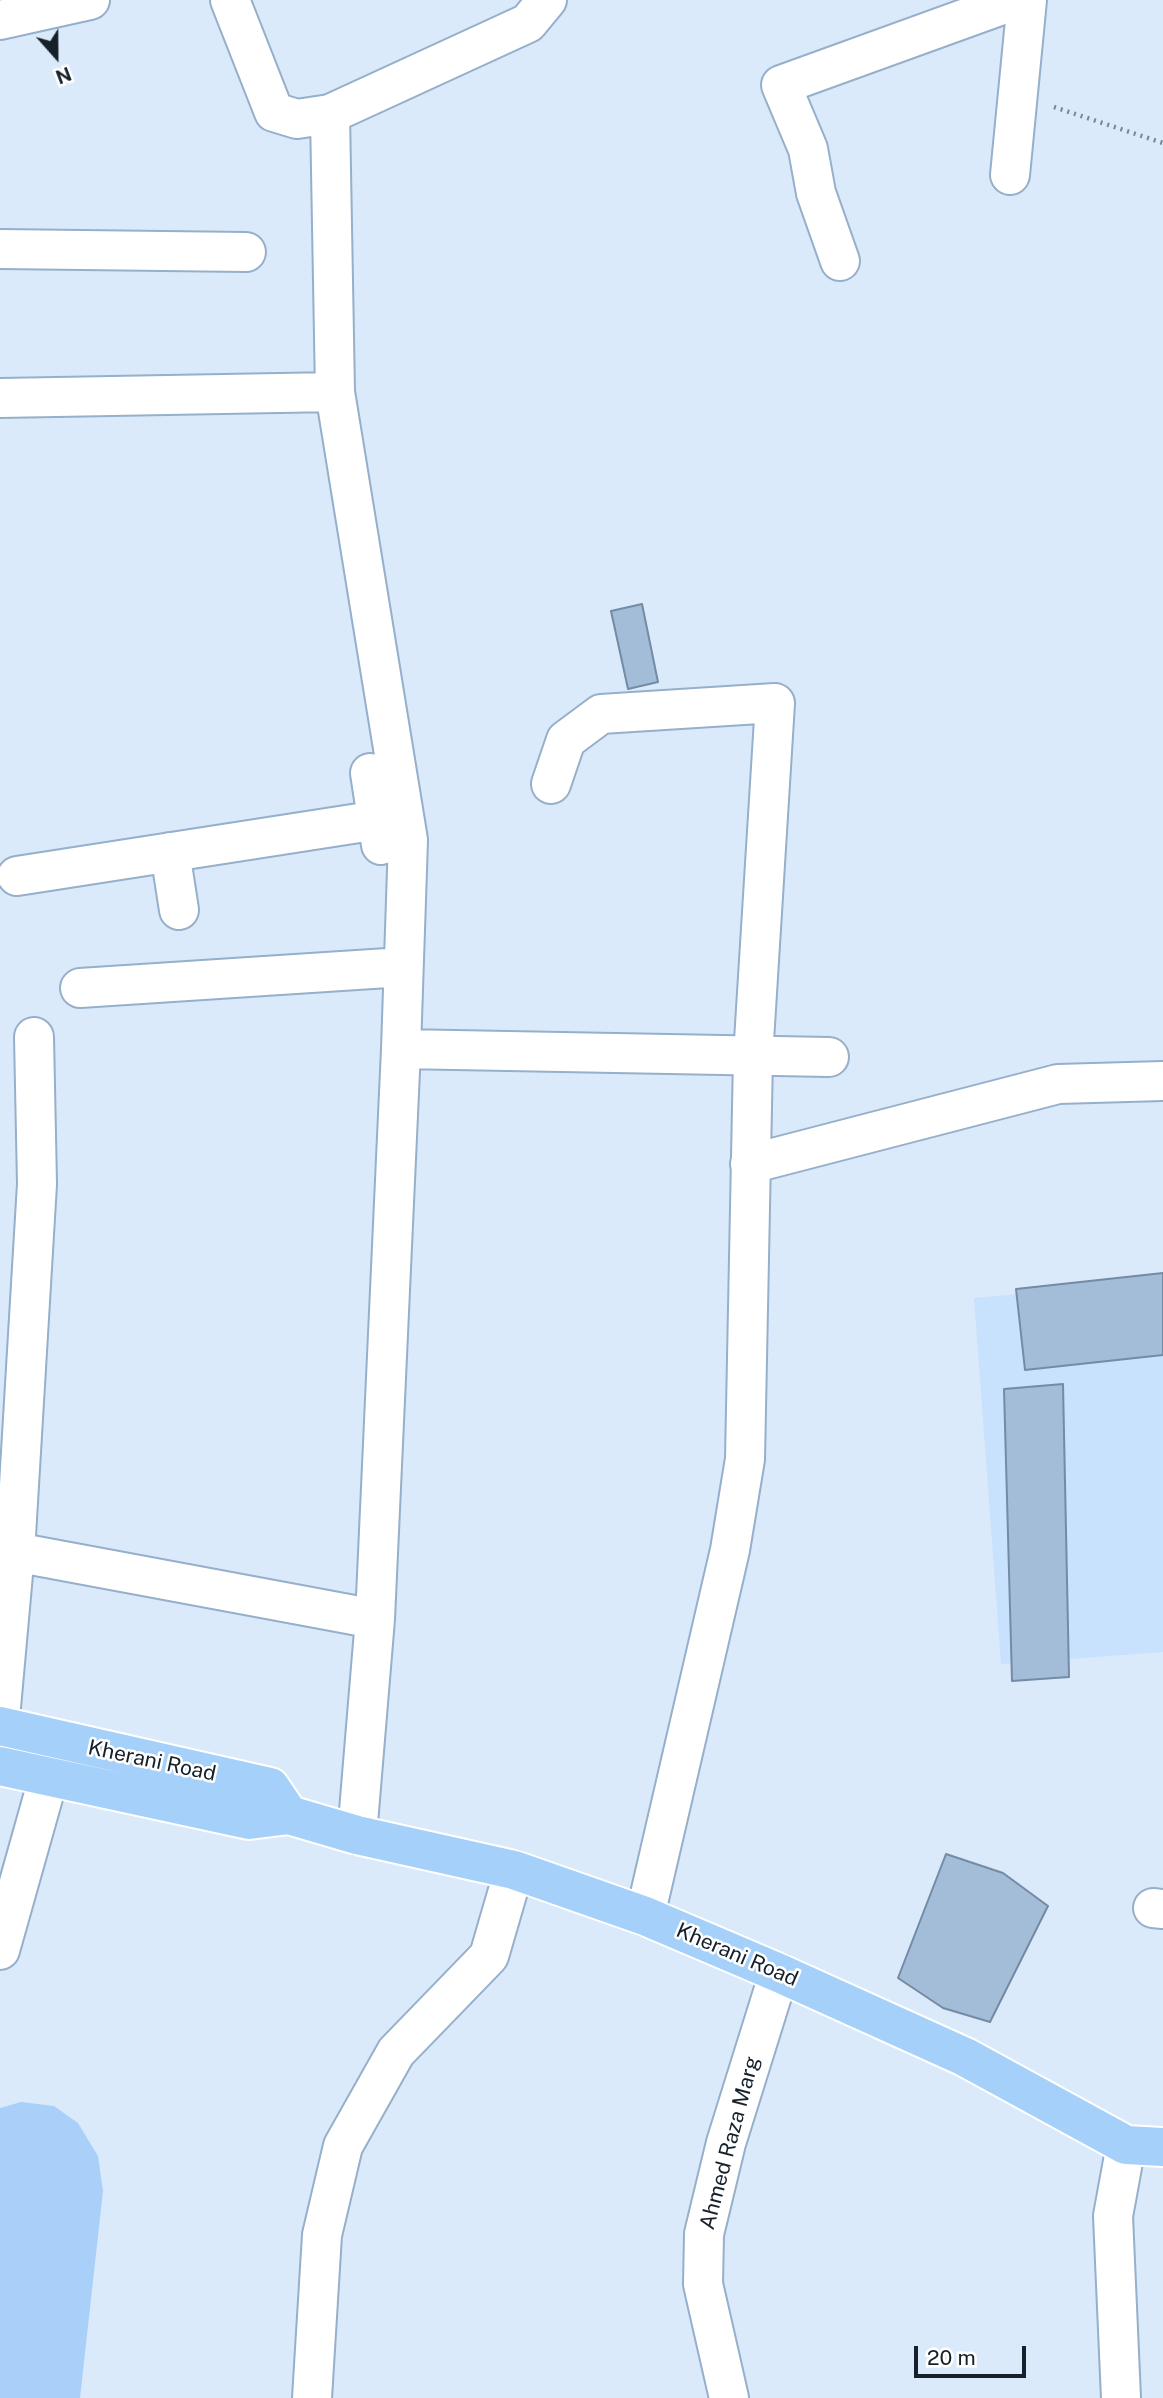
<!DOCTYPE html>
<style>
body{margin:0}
#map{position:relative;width:1163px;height:2398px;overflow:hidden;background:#daeafb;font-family:"Public Sans",sans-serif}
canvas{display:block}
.north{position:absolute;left:21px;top:21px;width:70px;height:70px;-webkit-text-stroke:5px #fff;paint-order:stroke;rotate:159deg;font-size:19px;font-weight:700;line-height:28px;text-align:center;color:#16202a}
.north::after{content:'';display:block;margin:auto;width:24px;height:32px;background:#16202a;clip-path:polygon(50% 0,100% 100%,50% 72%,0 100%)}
.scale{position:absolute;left:914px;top:2346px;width:112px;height:32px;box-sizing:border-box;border:4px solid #16202a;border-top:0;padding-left:9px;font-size:21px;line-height:24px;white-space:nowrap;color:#16202a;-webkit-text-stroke:5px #fff;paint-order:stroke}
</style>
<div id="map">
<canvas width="1163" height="2398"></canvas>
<div class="north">N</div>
<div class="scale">20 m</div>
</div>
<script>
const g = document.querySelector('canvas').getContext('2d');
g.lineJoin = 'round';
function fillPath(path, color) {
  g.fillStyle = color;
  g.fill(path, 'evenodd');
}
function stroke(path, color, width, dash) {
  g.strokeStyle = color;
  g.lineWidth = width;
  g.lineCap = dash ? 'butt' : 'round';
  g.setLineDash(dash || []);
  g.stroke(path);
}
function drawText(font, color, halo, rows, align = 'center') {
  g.font = font + ' "Public Sans",sans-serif';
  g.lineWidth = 5;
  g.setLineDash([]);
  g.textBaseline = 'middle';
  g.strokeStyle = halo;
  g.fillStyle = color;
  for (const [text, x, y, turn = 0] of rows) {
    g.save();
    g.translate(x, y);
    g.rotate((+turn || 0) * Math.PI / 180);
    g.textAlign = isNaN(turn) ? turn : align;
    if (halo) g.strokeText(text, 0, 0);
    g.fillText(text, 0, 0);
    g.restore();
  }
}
const built = new Path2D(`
 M1163,1281V1652L1001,1664L974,1298Z`);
const green = new Path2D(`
 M21,2102L54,2106L78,2123L98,2156L103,2191L80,2398H0V2108Z`);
const building = new Path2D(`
 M642,604L658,682L628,689L611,611Z
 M1163,1273V1355L1025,1370L1016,1289Z
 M1063,1384L1069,1677L1012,1681L1004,1389Z
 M946,1854L1003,1873L1048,1906L990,2022L943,2008L898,1978Z`);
const path = new Path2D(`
 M1054,107L1163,143`);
const minor = new Path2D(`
 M230,0L274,112L297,119L330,114L335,392L408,840L401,1049L375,1619L357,1835
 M0,20L90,0
 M330,114L528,23L547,0
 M1010,175L1027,0
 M0,249L246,252
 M840,261L816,193L808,149L781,85L1016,0
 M0,398L335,392
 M370,773L381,845
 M551,784L566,740L601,714L775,703L753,1057L745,1459L730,1550L645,1916
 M170,852L179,910
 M17,876L404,816
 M80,988L403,967
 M401,1049L829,1057
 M750,1164L1058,1084L1163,1081
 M15,1552L375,1619
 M0,1718L15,1552L37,1184L34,1037
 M1153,1908L1163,1909
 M0,1950L49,1776L54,1746
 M312,2398L322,2235L343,2146L396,2052L489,1956L514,1870
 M729,2398L703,2284L704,2234L726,2143L779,1973
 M1121,2398L1113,2216L1126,2145`);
const major = new Path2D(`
 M0,1726L270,1787L289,1815
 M0,1766L249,1820L289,1815L357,1835L514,1870L645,1916L779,1973L965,2057L1126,2145L1163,2147`);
const streetNames = [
 ["Kherani Road",152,1761,12],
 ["Kherani Road",737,1955,23],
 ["Ahmed Raza Marg",730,2143,-75]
];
fillPath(built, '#c8e1fc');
fillPath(green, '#a9d0f8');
fillPath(building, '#a3bcd7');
stroke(building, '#738ba5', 2);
stroke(minor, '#96afca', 42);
stroke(major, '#fff', 42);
stroke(path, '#798694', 4.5, [2, 5]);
stroke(minor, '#fff', 38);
stroke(major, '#a5d0fa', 38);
drawText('21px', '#16202a', '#fff', streetNames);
</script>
